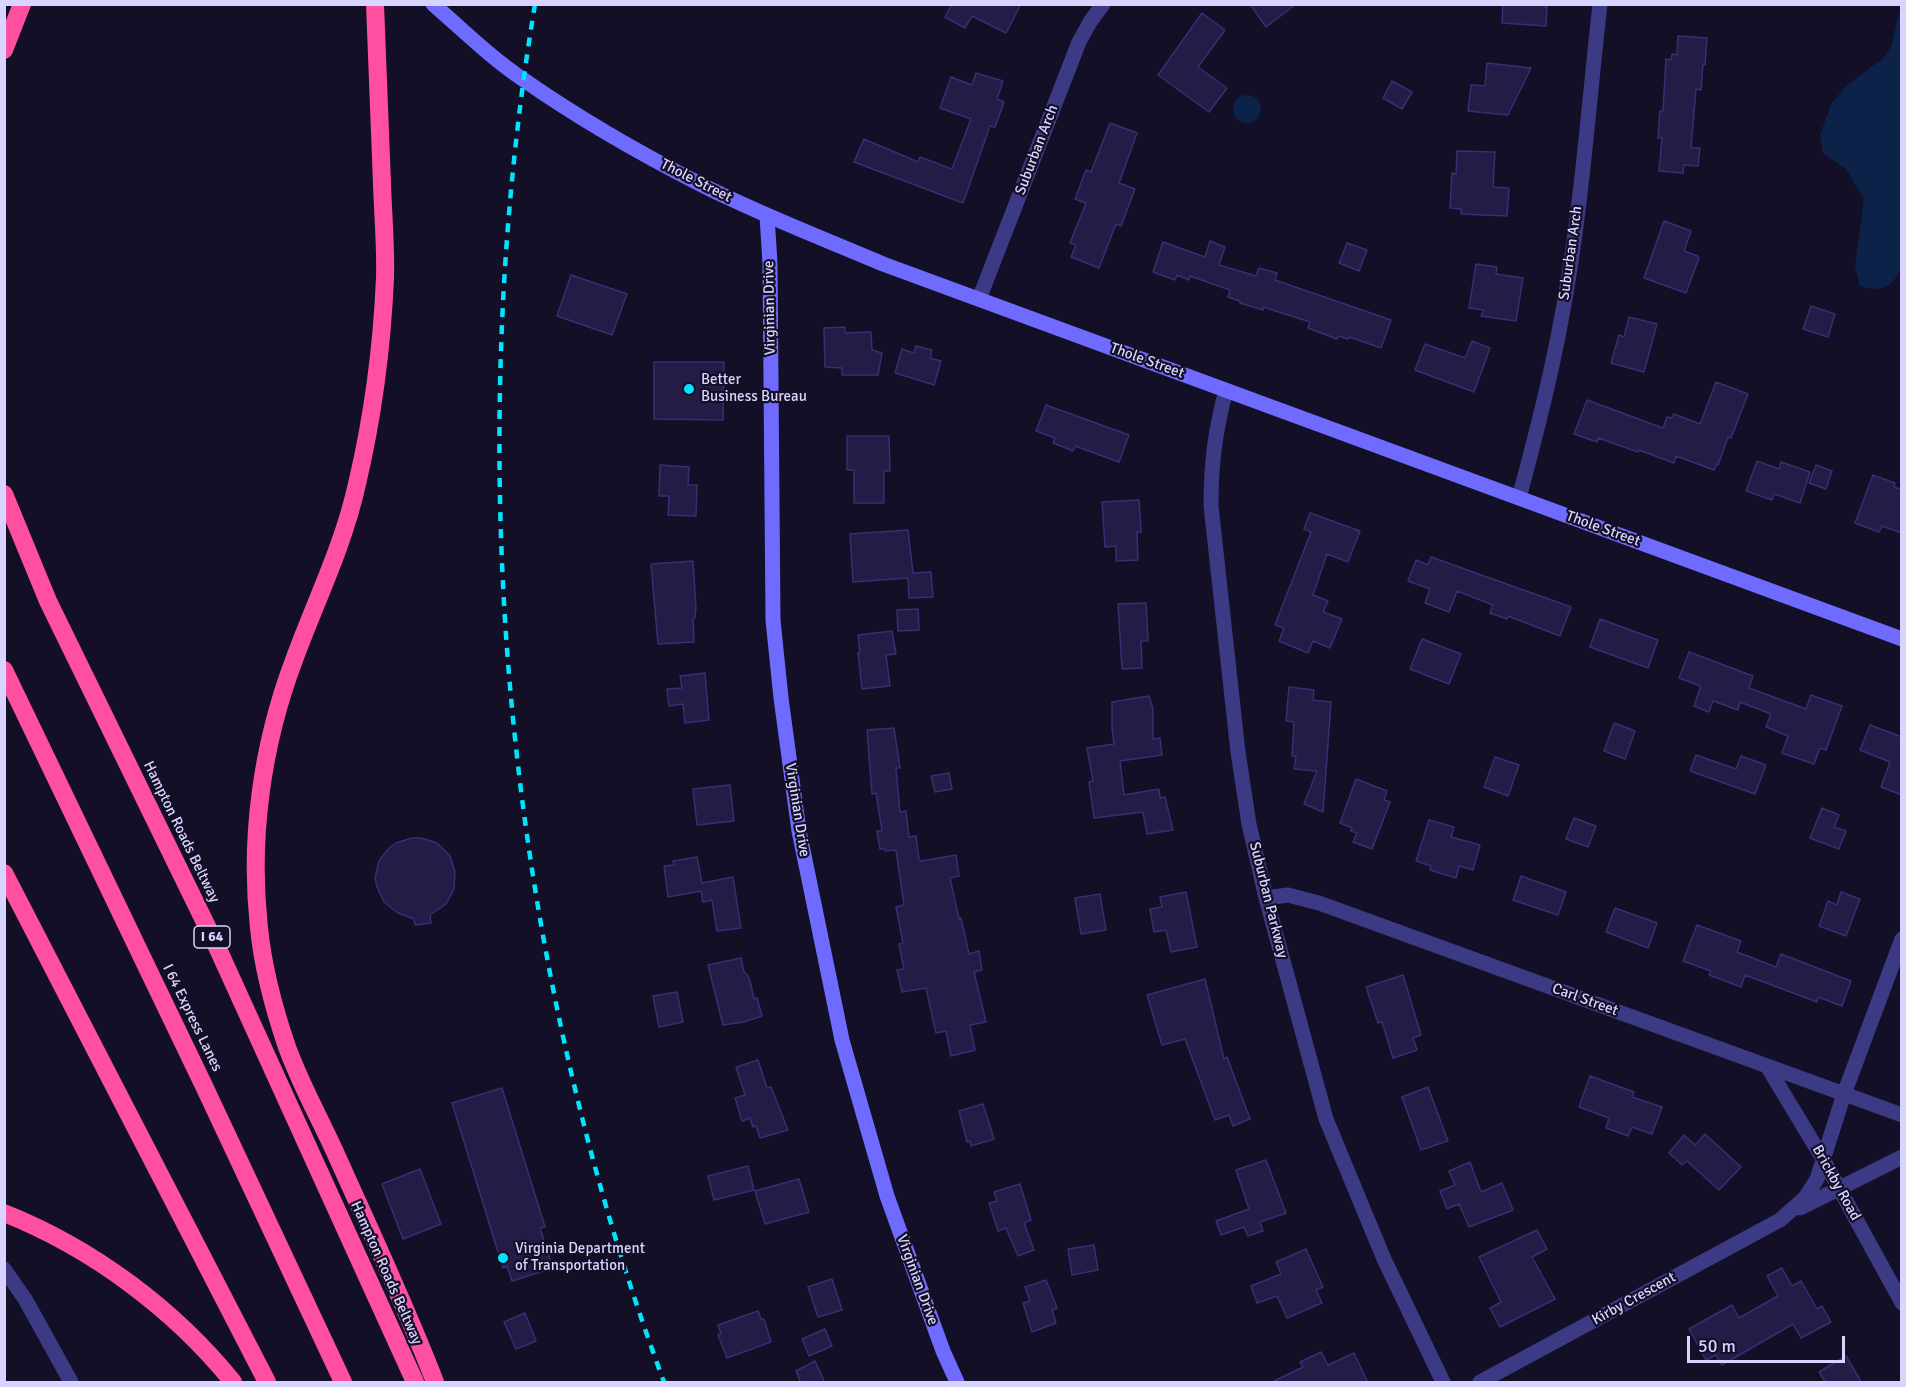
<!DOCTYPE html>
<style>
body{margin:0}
#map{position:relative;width:1906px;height:1387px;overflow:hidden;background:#130f26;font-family:Signika,sans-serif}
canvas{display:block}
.frame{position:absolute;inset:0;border:6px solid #d9d4ff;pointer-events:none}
.scale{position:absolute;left:1687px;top:1336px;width:158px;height:27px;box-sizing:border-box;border:3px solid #d9d4ff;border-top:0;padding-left:8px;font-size:18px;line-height:21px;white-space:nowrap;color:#d9d4ff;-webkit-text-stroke:4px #130f26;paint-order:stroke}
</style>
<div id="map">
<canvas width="1906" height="1387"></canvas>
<div class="frame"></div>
<div class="scale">50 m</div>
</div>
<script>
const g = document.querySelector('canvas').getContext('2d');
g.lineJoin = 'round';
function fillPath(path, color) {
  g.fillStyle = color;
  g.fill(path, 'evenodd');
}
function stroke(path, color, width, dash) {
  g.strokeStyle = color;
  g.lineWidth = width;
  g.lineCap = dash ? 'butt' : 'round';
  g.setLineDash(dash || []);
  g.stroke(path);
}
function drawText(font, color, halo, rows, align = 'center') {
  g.font = font + ' Signika,sans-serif';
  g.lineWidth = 4.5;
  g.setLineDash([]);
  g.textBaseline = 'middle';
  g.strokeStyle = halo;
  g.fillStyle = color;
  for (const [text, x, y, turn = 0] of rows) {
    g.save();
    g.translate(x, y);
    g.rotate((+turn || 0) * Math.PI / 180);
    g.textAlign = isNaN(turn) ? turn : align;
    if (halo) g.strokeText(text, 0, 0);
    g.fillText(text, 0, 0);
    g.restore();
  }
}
const water = new Path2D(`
 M1901,5V268C1894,287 1879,293 1860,286L1855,266L1864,199L1846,169L1823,154L1820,135L1831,104L1846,86L1883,58L1891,47Z
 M1233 109a14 14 0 1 1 28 0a14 14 0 1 1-28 0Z`);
const building = new Path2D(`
 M952,4H1021L1006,33L972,16L965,28L945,17Z
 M1250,4H1296L1266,27Z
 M1503,4H1545V7H1547L1546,26L1502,23Z
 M1202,13L1225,30L1198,67L1227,88L1209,112L1158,75Z
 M1678,36L1707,38L1705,65L1703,64L1701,90L1696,89L1691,148H1700L1698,166L1684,165L1683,173L1659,171L1662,138H1658L1660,111H1663L1666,59L1671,60L1672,54L1677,55Z
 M1487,63L1531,68L1508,115L1468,111L1471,85L1485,86Z
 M976,73L1003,81L997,99L1004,102L995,127L990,126L963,203L854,162L864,139L918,162L920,157L952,169L971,119L940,108L951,77L972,85Z
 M1392,81L1412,92L1402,109L1383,98Z
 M1110,123L1137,133L1119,183L1135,189L1121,226L1116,224L1099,268L1071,257L1076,245L1070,243L1086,203L1075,199L1086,170L1091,172Z
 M1457,151L1495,152L1493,187L1509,188L1507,216L1461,214V209L1450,208L1452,173L1456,174Z
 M1664,221L1691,231L1684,251L1698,256L1699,258L1686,293L1644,278Z
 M1210,241L1225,247L1219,265L1256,276L1259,268L1277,273L1275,280L1391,320L1381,348L1349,337L1348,339L1338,336L1337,339L1308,328L1310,322L1263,307V310L1240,303V301L1228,297L1230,290L1190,276L1189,280L1177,275L1175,280L1153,272L1163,242L1205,257Z
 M1347,243L1367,250L1359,271L1339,263Z
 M1476,264L1497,267L1496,274L1523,278L1516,321L1481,316L1484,310L1469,308Z
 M571,275L627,294L612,335L557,316Z
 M1811,306L1835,314L1828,337L1803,329Z
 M1629,317L1657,324L1644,372L1611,363L1619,335L1624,337Z
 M845,327V333L871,332L872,350L882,353L878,375H842V368L825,367L824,328Z
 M1472,341L1490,348L1474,392L1415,370L1425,344L1465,358Z
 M916,346L932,350L930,358L941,361L934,385L895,373L902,349L914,353Z
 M654,362H724L723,420L654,419Z
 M1716,382L1748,394L1731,438L1728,437L1718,465H1716L1714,470L1676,456L1674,463L1639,450L1638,452L1598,438L1597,442L1574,434L1587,400L1663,428L1667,417L1672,418L1674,414L1700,424Z
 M1046,405L1129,435L1119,462L1075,446L1073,451L1053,443L1055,438L1036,431Z
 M847,436H889L890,471H884V503H854V470H847Z
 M1757,461L1779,469L1781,462L1810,472L1800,503L1774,494L1772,500L1746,491Z
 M660,465L689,467L688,485H697L696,516L668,515L669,496H659Z
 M1816,465L1832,471L1826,489L1809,483Z
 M1873,475L1895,483L1894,487L1902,490V533L1882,526L1879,532L1855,523Z
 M1139,500L1141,530V532H1137L1138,560L1116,561V546L1105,547L1102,502Z
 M1310,513L1360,531L1348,562L1327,554L1313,595L1328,601L1323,612L1342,619L1330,648L1313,641L1308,653L1279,641L1284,628L1275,625L1311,532L1304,529Z
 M908,530L913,573L931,572L933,597L909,598L908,578L853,582L850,534Z
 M1431,557L1571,607L1560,636L1508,616L1507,619L1490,613L1493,605L1457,591L1449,612L1425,603L1430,589L1408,581L1416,560L1428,565Z
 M693,561L696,608L695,618H693L694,642L658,644L651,564Z
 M1146,603L1148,641H1141L1142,668L1122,669L1118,604Z
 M918,609L919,630L898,631L897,610Z
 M1600,619L1658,640L1648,668L1590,647Z
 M892,631L896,654L886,655L890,686L862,689L858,653H860L858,635Z
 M1422,639L1461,654L1449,684L1410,669Z
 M1689,652L1753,676L1749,688L1806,709L1811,695L1842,706L1826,750L1820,748L1814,764L1782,753L1788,736L1766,727L1771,714L1740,702L1738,710L1713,701L1709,712L1694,706L1701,686L1679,678Z
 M705,673L709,720L685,723L683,704L669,706L667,689L682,688L680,676Z
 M1289,687L1314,690L1313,700L1331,702L1323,812L1304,804L1317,771L1294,769L1296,756H1292L1294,722L1286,721Z
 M1149,696L1153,709V739L1160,738L1162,755L1120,761L1124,795L1159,789L1160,798L1165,797L1173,830L1147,834L1143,812L1094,818L1089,782L1093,781L1087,748L1114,744L1112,728V702Z
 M1614,723L1635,731L1625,759L1604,751Z
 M1870,725L1902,737V795L1881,787L1890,762L1860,750Z
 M894,728L900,768H896L900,812L906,811L909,837L916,836L919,859L921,861L956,855L959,876L950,878L959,919L961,918L969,954L979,951L982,970L974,972L986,1022L970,1025L975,1050L951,1056L946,1031L936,1033L926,988L902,992L897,970L904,969L899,944L903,943L896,907L904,905L896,850L885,851V849H880L877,831H882L876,793L872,794L867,730Z
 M1696,755L1736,769L1741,756L1766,765L1755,794L1690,771Z
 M1495,757L1519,765L1508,796L1484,787Z
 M949,773L952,789L935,792L931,776Z
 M1356,779L1387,791L1384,800L1390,802L1372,849L1353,842L1357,833L1351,831L1352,828L1340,823Z
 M730,785L734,821L697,825L693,789Z
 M1822,808L1839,815L1834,827L1846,831L1839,849L1810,838Z
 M1574,818L1596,826L1588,847L1566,839Z
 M1429,820L1454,827L1451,837L1480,845L1473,870L1459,866L1456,878L1430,870L1431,866L1416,861Z
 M412,838H421L437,843L450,856L455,872L454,889L446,904L430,915L431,923L415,925L414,919L398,913L384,902L377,887L375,878L379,861L389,848L396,843Z
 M697,857L702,883L733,877L741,928L717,931L712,900L703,902L701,891L668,897L664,866L674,865L673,861Z
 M1521,876L1566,892L1558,915L1513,900Z
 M1186,892L1197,947L1171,952L1166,930L1154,932L1150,909L1162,907L1160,897Z
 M1841,892L1860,899L1846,936L1819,926L1828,901L1837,905Z
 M1100,894L1106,930L1081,934L1075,898Z
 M1615,908L1657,923L1648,948L1606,932Z
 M1697,925L1741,941L1737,952L1776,967L1781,954L1851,981L1842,1006L1818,997L1817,1002L1745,975L1741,987L1709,975L1711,971L1683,961Z
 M741,958L744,972L747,974L750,981L754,999L757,998L762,1016L744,1022L723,1025L708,965Z
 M1403,975L1421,1035L1413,1038L1417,1050L1393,1058L1382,1022L1378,1023L1366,987Z
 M1205,979L1224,1059L1227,1057L1250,1119L1233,1126L1229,1115L1215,1120L1185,1039L1162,1045L1147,995Z
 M677,992L683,1022L659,1027L653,996Z
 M758,1060L767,1088L771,1087L788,1130L760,1138L756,1126L753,1127L750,1118L742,1121L735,1098L745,1095L736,1067Z
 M1590,1076L1634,1092L1632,1097L1662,1107L1652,1134L1632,1127L1628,1136L1606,1128L1609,1118L1579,1107Z
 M1428,1087L1448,1141L1421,1150L1402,1097Z
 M502,1088L545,1227L540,1228L553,1268L512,1281L507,1266L503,1268L452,1103Z
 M983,1104L994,1139L971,1146L970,1141L967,1142L959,1111Z
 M1705,1134L1741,1167L1719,1190L1687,1161L1682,1165L1669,1153L1684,1135L1695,1145Z
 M1266,1160L1286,1213L1260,1222L1263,1231L1248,1236L1244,1227L1221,1235L1216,1221L1249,1209L1236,1170Z
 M1470,1162L1481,1192L1502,1183L1513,1210L1469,1227L1459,1204L1447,1209L1440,1191L1455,1185L1449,1171Z
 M748,1166L754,1190L714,1200L708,1176Z
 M420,1169L441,1224L403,1239L382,1184Z
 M799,1179L809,1212L765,1224L755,1191Z
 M1020,1184L1031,1220L1024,1223L1034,1250L1018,1256L1006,1228L998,1231L989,1203L997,1201L994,1192Z
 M1537,1230L1547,1249L1532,1257L1555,1299L1500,1327L1490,1308L1501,1302L1479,1257Z
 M1094,1245L1098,1270L1072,1275L1068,1249Z
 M1306,1249L1323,1287L1316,1290L1322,1303L1287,1318L1277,1296L1257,1303L1251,1286L1281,1274L1276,1262Z
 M1782,1268L1792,1286L1801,1281L1817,1309L1822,1306L1831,1322L1801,1338L1793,1324L1722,1365L1716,1355L1706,1360L1689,1329L1732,1305L1739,1318L1778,1296L1767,1276Z
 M832,1279L842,1310L818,1317L808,1287Z
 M1046,1280L1057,1308L1052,1310L1056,1323L1032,1332L1023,1303L1030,1301L1025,1287Z
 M758,1311L761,1319H764L771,1342L727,1358L718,1335L721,1334L718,1325Z
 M525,1313L536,1341L516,1349L504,1322Z
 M825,1329L832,1346L809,1356L802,1339Z
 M1321,1352L1328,1365L1354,1353L1368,1383H1270L1303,1367L1300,1362Z
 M1846,1356L1862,1383H1826L1819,1372Z
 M815,1361L825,1383H801L796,1371Z`);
const street = new Path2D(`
 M979,299L1079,42L1090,22L1103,4
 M1226,390C1215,432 1211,463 1211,506L1238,752L1249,824L1266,898L1326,1119L1384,1259L1443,1382
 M1519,498C1535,439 1550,381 1561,321C1581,217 1588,110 1600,4
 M1266,898L1288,895L1319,903L1902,1115
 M1767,1066L1823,1159L1902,1303
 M1800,1208L1902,1157
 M4,1269L25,1299L71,1382
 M1480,1382L1780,1220L1805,1198L1817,1179L1844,1094L1902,939`);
const secondary = new Path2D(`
 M433,4C463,30 491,58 524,80C580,119 639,153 700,184C759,214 822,238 883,264L1902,639
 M767,216L770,263L773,620L781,698L799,831L842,1040L887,1196L943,1351L957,1382`);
const highway = new Path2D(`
 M375,4C377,64 380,124 382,184C383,215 386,247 385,278C382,347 373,416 357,484C343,547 316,600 294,660C262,745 249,838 259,928C263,968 274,1009 287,1047C300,1083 319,1117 335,1152C369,1228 405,1304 435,1382
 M4,50L22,4
 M4,494L48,601L218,949L415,1382
 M4,670L204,1086L343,1382
 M4,873L267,1382
 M4,1213C92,1248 174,1309 233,1382`);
const rail = new Path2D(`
 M535,4C460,457 504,952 664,1382`);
const markers = [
 [689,389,6,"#00e5ff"],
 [503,1258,6,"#00e5ff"]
];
const shields = [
 [212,937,36]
];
const shieldNames = [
 ["I 64",212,937]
];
const streetNames = [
 ["Suburban Arch",1037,150,-69],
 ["Thole Street",696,181,27],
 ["Suburban Arch",1571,253,-82],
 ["Virginian Drive",770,308,-91],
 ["Thole Street",1147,361,20],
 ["Thole Street",1603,529,20],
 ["Virginian Drive",797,810,81],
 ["Hampton Roads Beltway",181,832,64],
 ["Suburban Parkway",1268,900,76],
 ["Carl Street",1585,1000,20],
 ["I 64 Express Lanes",192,1018,64],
 ["Brickby Road",1836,1183,61],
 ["Hampton Roads Beltway",386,1273,66],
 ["Virginian Drive",917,1280,70],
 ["Kirby Crescent",1634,1299,-29]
];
const poiNames = [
 ["Better",701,380],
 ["Business Bureau",701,397],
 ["Virginia Department",515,1249],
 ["of Transportation",515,1266]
];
fillPath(water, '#0c2248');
fillPath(building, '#241b47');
stroke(building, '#3b2d73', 1.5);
stroke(street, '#3d3a85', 15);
stroke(secondary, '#6f6bff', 15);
stroke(highway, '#ff4fa3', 18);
stroke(rail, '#00e5ff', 4.5, [9, 8]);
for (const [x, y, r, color] of markers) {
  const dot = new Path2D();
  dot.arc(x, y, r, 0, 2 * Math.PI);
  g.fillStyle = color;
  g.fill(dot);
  stroke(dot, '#130f26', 2);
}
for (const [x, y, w] of shields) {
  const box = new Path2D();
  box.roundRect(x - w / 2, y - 11, w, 22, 4.5);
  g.fillStyle = '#130f26';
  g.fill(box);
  stroke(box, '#d9d4ff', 1.5);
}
drawText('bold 14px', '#d9d4ff', null, shieldNames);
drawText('15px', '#d9d4ff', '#130f26', streetNames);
drawText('15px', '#d9d4ff', '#130f26', poiNames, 'left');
</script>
